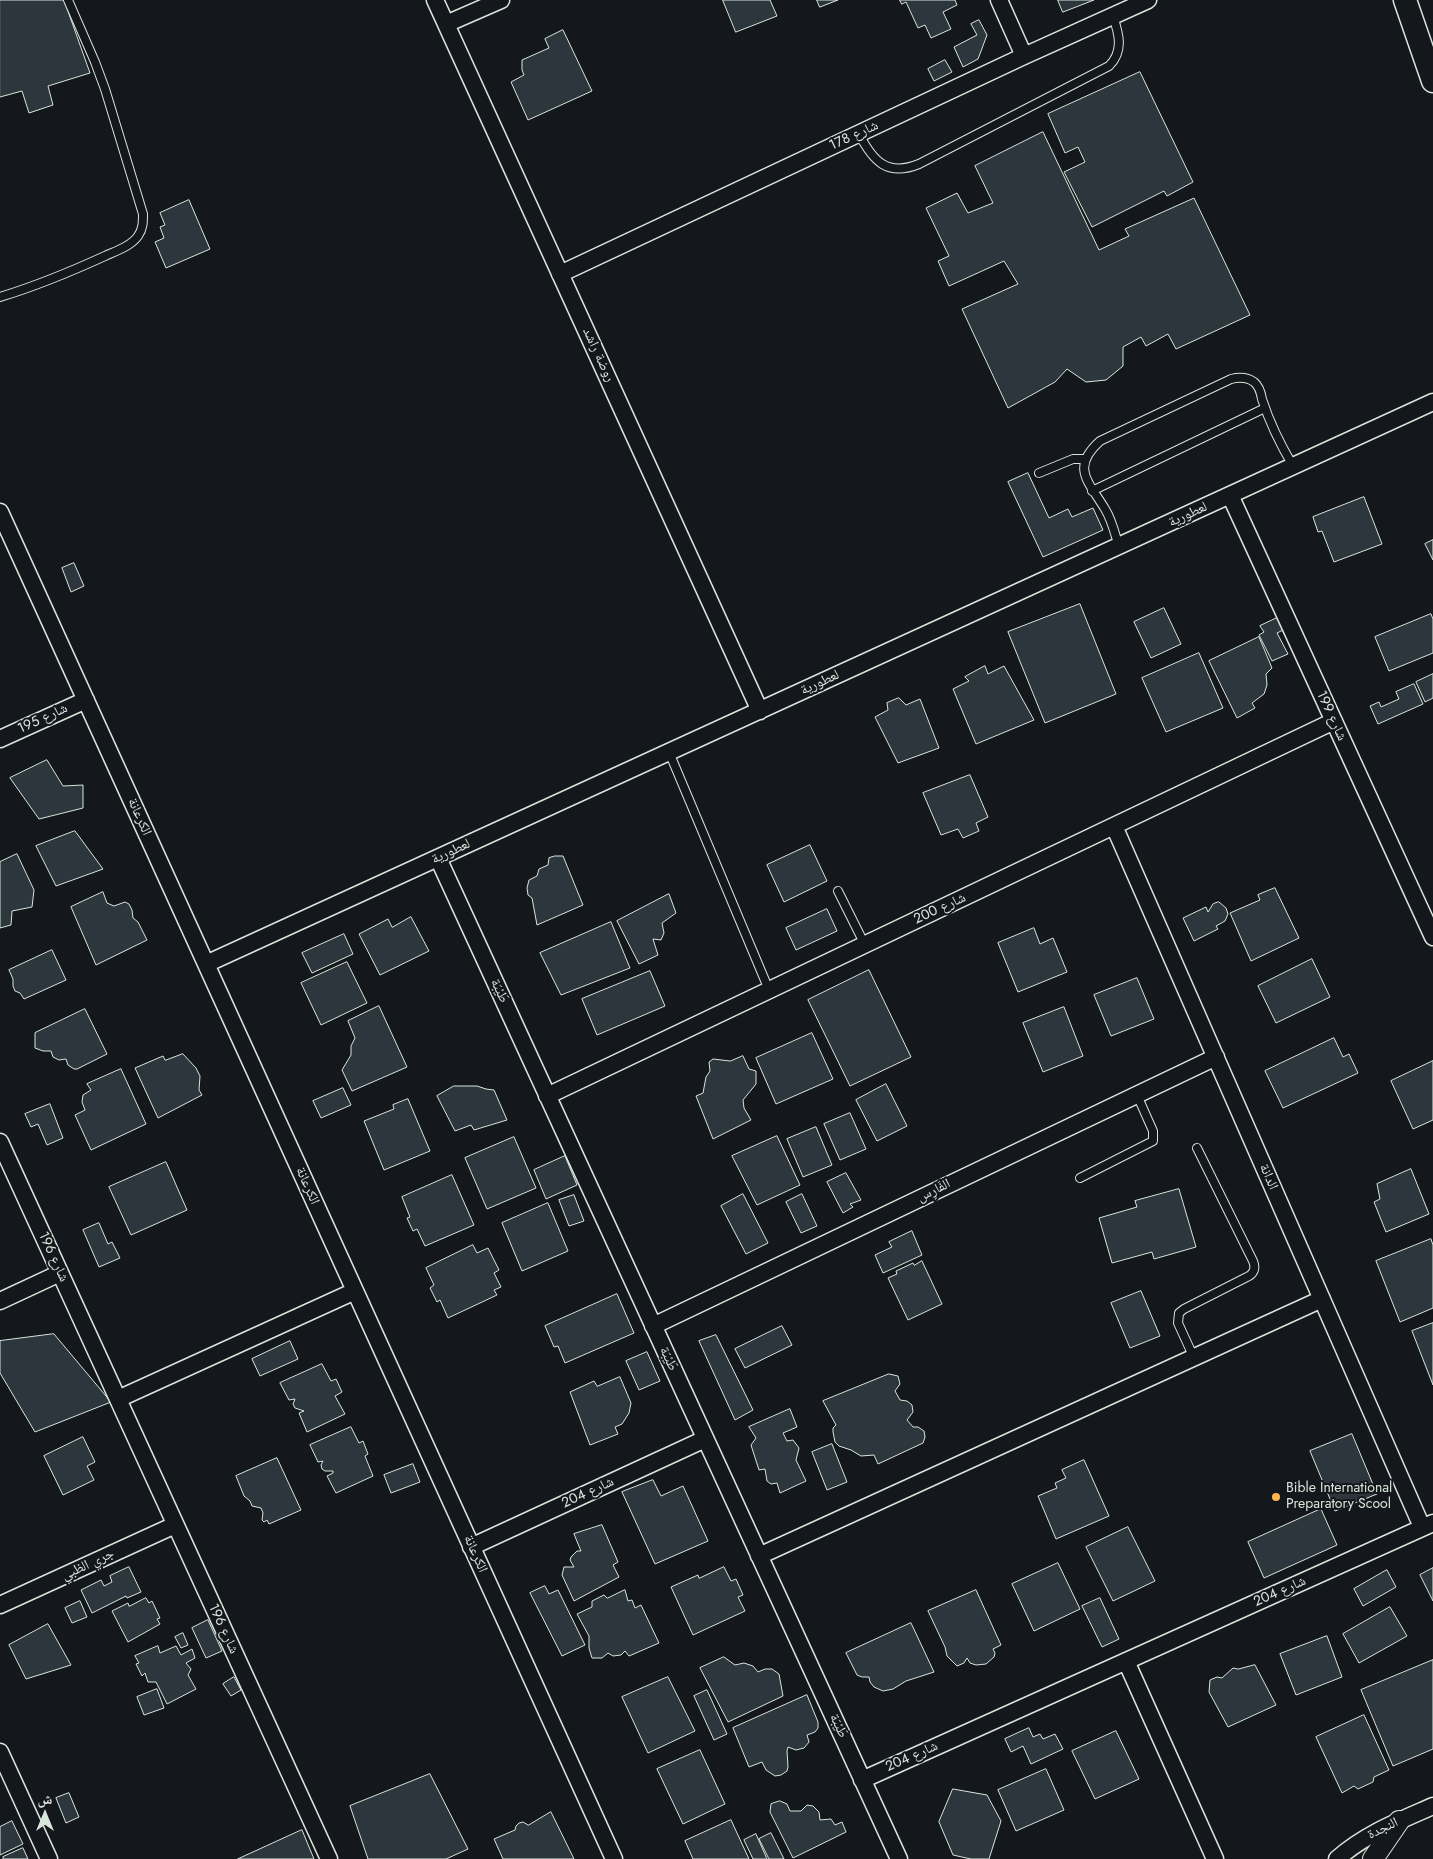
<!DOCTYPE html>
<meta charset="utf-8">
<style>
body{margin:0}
#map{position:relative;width:1433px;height:1859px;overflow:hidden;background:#14181c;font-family:Jost,"Noto Naskh Arabic",sans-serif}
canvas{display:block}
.north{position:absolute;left:20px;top:1789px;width:50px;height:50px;-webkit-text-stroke:4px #14181c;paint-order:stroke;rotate:0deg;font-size:14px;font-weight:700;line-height:20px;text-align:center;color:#d8e6dc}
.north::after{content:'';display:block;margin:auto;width:18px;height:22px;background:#d8e6dc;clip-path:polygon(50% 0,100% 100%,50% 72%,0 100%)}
</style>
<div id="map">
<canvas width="1433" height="1859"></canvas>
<div class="north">ش</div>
</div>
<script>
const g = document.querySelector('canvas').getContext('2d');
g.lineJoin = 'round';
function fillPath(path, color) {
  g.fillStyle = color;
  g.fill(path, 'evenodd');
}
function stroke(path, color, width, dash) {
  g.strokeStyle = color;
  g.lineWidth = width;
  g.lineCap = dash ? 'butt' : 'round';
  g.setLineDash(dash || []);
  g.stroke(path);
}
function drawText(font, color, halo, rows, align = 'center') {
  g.font = font + ' Jost,"Noto Naskh Arabic",sans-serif';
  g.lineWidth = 4;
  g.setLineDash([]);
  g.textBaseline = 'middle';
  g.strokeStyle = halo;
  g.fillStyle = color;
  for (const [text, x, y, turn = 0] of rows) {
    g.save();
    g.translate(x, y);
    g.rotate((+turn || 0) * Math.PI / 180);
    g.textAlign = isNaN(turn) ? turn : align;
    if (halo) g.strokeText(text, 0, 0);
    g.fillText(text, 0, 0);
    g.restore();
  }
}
const building = new Path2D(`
 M0,0H64L90,73L48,86L53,105L29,113L22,91L0,97Z
 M723,0H770L777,16L736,32Z
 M817,0H838L820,7Z
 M900,0H955L957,5L943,12L951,29L931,38L925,25L918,28L906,2L902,4Z
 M1058,0H1094L1063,12Z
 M979,20L987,35L978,59L963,67L954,47L977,35L971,24Z
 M563,30L592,91L528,120L511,82L524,75L522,70V60L549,48L545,39Z
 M945,60L952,72L934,81L928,69Z
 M1140,72L1193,182L1167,196L1164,191L1092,227L1064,172L1085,162L1078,147L1065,153L1048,114Z
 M1043,132L1099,250L1129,236L1125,229L1194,198L1250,315L1176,349L1168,334L1146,346L1141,337L1123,347V366L1106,380L1086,382L1067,369L1055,382L1008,408L962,309L1018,284L1004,261L949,286L938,261L949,256L926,208L957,193L968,213L993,203L975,166Z
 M189,200L210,249L166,268L155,242L164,238L160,227L165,225L160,213Z
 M1028,473L1049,518L1068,509L1072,517L1093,508L1103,530L1043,557L1008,482Z
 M1364,497L1382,544L1334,562L1322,531L1318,532L1313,517Z
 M1433,540V560L1425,544Z
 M74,563L84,586L71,592L62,568Z
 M1080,604L1116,694L1045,723L1008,632Z
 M1164,608L1181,644L1151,658L1134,622Z
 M1431,614L1433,619V653L1389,671L1375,637Z
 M1277,618L1283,630L1277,633L1288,654L1272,661L1259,635L1264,632L1260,626Z
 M1259,637L1272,668L1266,674L1267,685L1264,694L1252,703L1255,708L1237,718L1209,661Z
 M1199,653L1223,708L1166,732L1142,678Z
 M985,666L988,674L1004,666L1034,720L976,744L953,689L969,681L965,677Z
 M1433,674V698L1425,702L1416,682Z
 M1414,684L1423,704L1378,724L1370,706L1379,702L1381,707L1399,699L1396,692Z
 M899,698L906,705L920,699L939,748L898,763L875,717L888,710L887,703Z
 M47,760L63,786L83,785V808L39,819L10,778Z
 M970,775L988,817L976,823L979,831L963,838L958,829L941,835L923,793Z
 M75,831L103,869L56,886L36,846Z
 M810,845L827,881L784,902L767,865Z
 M17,854L34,890L32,907L12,911L11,925L0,928V862Z
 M555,856H563L583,905L537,925L532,898L528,895L527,888L529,880L537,876L539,869L548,865L549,858Z
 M1275,888L1299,938L1251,961L1230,913L1260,900L1258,895Z
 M103,892L107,903L114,906L125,902L129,904L132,910L133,918L138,922L147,940L96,965L71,907Z
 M669,894L676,913L662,923L664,933L661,940L653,939L658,955L639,964L617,921Z
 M1219,902L1226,908L1228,914L1225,921L1216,926L1218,929L1194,941L1183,918L1206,907L1208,912L1213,904Z
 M827,909L837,931L796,950L786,928Z
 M411,917L429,951L380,975L359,934L388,919L392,927Z
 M611,922L630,968L561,995L540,953Z
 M1034,928L1040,944L1053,938L1067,972L1018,992L998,943Z
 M344,934L353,954L312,973L302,953Z
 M52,950L66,980L24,999L20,993L15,991L13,986V979L9,970Z
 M1312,959L1330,997L1276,1023L1258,986Z
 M347,962L367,1003L321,1025L301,983Z
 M869,970L911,1057L850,1086L808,1000Z
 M650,971L665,1006L597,1035L582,999Z
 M1137,978L1154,1019L1111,1036L1094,995Z
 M379,1006L407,1067L352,1091L342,1070L351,1055V1046L355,1038L348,1021Z
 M1064,1007L1083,1056L1043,1072L1023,1023Z
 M85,1009L107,1054L77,1069H74L68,1065L66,1059L59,1060L53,1057L51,1051H43L35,1048V1033Z
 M812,1033L833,1079L776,1104L756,1058Z
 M1334,1038L1343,1057L1349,1054L1358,1073L1283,1108L1265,1071Z
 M183,1054L196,1068L200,1076L199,1090L202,1095L158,1118L135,1068L163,1056L165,1060Z
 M743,1056L749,1069L756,1071V1084L743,1100L744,1108L751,1120L713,1139L696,1096L703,1093L706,1077L710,1071L709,1062L713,1059L730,1061Z
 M1433,1061V1120L1413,1129L1391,1081Z
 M121,1069L146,1124L91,1150L75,1115L85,1110L82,1102L83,1095L91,1090L87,1084Z
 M886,1084L907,1126L877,1141L856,1100Z
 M454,1086H477L486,1089L494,1090L507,1120L474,1130L471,1125L455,1131L437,1096Z
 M343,1088L351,1105L321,1118L313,1101Z
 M408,1099L430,1151L384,1170L364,1121L394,1109L393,1105Z
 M50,1104L63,1138L47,1145L38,1124L31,1127L25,1114Z
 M850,1113L866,1149L840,1160L824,1124Z
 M816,1127L832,1165L803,1177L787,1139Z
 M777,1136L800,1185L757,1205L732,1156Z
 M514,1137L536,1188L487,1209L465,1158Z
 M565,1156L577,1185L546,1199L534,1170Z
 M166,1162L187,1210L131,1235L109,1187Z
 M1411,1169L1429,1214L1386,1232L1374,1202L1380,1199L1377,1184Z
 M846,1173L861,1200L850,1204L853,1207L843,1213L827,1182Z
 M452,1175L474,1225L425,1246L417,1229L413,1231L407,1218L410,1217L402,1197Z
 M1179,1189L1196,1247L1154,1259L1152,1252L1112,1263L1099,1218L1137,1207L1135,1201Z
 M743,1194L768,1243L746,1254L721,1206Z
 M802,1194L817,1226L801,1233L786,1202Z
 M574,1195L584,1221L569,1226L559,1200Z
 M548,1203L568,1251L522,1271L502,1223Z
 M99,1223L108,1244L112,1242L120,1258L99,1267L83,1230Z
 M912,1231L922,1255L883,1273L875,1255L892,1247L889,1242Z
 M1431,1239L1433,1245V1308L1400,1322L1376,1261Z
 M473,1245L477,1253L488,1248L499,1270L494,1273L501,1287L494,1290L497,1295L448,1318L440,1300L437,1302L430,1288L434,1285L426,1268Z
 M922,1261L942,1304L908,1320L888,1278L897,1274L896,1271L913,1263L914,1265Z
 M1141,1291L1160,1336L1130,1348L1111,1303Z
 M617,1294L634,1333L565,1363L558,1346L554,1347L545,1326Z
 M1433,1323V1385L1412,1331Z
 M782,1326L792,1345L745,1368L735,1349Z
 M54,1334L111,1402L35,1432L0,1373V1341Z
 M716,1335L753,1410L735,1420L699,1341Z
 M290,1341L298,1359L260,1376L252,1359Z
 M647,1352L660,1381L639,1390L626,1361Z
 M322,1364L331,1381L336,1379L342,1392L335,1396L345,1414L307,1432L299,1413L304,1411L295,1408L293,1404L295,1399L289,1400L280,1383Z
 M889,1374L898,1376L900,1384L895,1391L900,1400L907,1401L912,1405L913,1412L907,1420L913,1427H918L924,1431L925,1437L923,1443L878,1464L874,1455L861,1456L851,1450L839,1446L835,1442L833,1432V1428L836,1425L823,1401Z
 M620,1377L631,1403L629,1413L622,1424L615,1427L618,1434L590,1445L570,1392L594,1381L597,1386Z
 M790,1409L797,1427L783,1433L787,1441L793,1440L799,1448L796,1460L806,1481L780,1493L777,1483L771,1484L767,1481L765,1469L759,1470L751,1445L756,1438L749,1427Z
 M351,1427L359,1443L363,1441L368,1454L365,1456L373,1476L336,1493L327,1476L333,1473V1471H325L322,1469L321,1465L323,1461L318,1462L310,1445Z
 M1352,1434L1377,1494L1335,1511L1310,1451Z
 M83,1437L95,1462L87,1466L94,1480L63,1495L44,1456Z
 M832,1444L847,1482L827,1490L812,1452Z
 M277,1458L301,1510L269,1524L267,1520L264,1522L262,1520L263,1513L261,1508L252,1506L250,1501L244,1496L236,1476Z
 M1084,1460L1109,1516L1056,1539L1038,1496L1057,1488L1055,1483L1066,1478L1062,1470Z
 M413,1464L420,1482L391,1493L384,1475Z
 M653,1480L661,1496L683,1486L708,1541L655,1564L622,1492Z
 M1321,1509L1337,1545L1264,1578L1248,1542Z
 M602,1525L618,1562L613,1565L619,1577L574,1601L562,1575L564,1567H574L570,1560L571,1557L577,1551H581L574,1534Z
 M1128,1527L1155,1581L1113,1601L1086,1547Z
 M1058,1563L1080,1609L1034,1631L1012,1584Z
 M129,1567L141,1592L127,1598L126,1596L92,1613L81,1590L101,1580L104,1586L112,1582L110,1576Z
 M724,1567L731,1581L736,1579L743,1595L738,1597L745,1611L693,1635L671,1587L698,1575L699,1578Z
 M1433,1568V1601L1420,1575Z
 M1387,1570L1396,1587L1363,1606L1354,1589Z
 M545,1586L549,1594L558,1590L585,1645L562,1656L530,1593Z
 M625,1590L628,1601L632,1600L635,1608L641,1605L659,1643L629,1656L625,1651L621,1655L613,1656L608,1653L602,1658H592L589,1648V1636L577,1614L592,1607V1601L604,1595L607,1598Z
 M976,1590L1001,1645L993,1649L995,1653L994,1657L986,1664L976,1665L970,1663L967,1658L964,1663L957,1666L947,1656L945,1647L928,1611Z
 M146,1598L149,1603L152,1601L160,1618L157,1619L160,1624L128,1642L112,1611L128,1603L129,1606Z
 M1100,1598L1119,1639L1102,1647L1082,1606Z
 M80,1601L87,1617L72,1623L65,1608Z
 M1390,1607L1407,1636L1359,1663L1343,1634Z
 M208,1620L222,1651L206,1658L192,1628Z
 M911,1623L934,1672L906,1681L893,1689L883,1691L874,1687L870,1682L869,1677H862L857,1675L846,1653Z
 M48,1624L71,1665L26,1679L9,1645Z
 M183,1633L188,1645L181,1648L175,1637Z
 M1327,1636L1342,1677L1296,1695L1280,1654Z
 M158,1646L160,1653L176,1646L181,1655L192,1649L195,1658L186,1663L191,1669L188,1675L196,1689L167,1704L156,1682H148L145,1673L142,1676L136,1664L139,1663L135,1656Z
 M724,1657L735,1665L744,1663L753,1666L758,1672L765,1669H772L779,1674L783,1696L728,1722L700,1668Z
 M1433,1660V1749L1393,1766L1361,1690Z
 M1255,1665L1276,1705L1228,1727L1209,1692L1210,1680L1217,1677L1222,1678L1233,1668L1238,1669Z
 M234,1677L241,1690L231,1696L223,1684Z
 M668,1677L695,1731L648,1753L622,1697Z
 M157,1689L164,1708L144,1715L137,1697Z
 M707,1690L727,1734L714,1740L694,1696Z
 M807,1695L818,1722V1728L815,1732L807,1735L809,1742L804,1748L796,1750L788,1747L787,1751L788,1767L787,1771L781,1775L775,1776L766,1770L762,1762L749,1767L733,1728Z
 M1364,1715L1389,1770L1374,1777L1373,1782L1358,1789L1354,1786L1342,1793L1316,1737Z
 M1029,1728L1033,1737L1040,1734L1043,1739L1055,1734L1063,1749L1031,1764L1023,1746L1011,1752L1005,1739Z
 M1116,1731L1139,1779L1095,1799L1072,1751Z
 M700,1750L725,1804L683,1824L657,1769Z
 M1046,1769L1064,1810L1016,1831L998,1790Z
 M430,1774L468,1849L446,1859H368L350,1806Z
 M953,1789L987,1795L1001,1821L989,1859H971L953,1855L939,1822Z
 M69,1793L79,1817L66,1823L56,1798Z
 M780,1801L787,1804L790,1811H801L807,1805L813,1806L819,1812L820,1820L831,1819L835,1825L842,1822L846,1832L793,1858L770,1812L771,1804Z
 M551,1812L574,1859H503L494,1839L515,1830L516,1826L519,1823L523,1822L528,1825Z
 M731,1820L749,1859H693L685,1841Z
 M12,1821L23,1844L0,1855V1827Z
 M302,1830L314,1859H238Z
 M771,1833L784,1859H769L759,1839Z
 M756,1834L767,1859H753L744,1840Z
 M23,1848L28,1859H3V1857Z`);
const service = new Path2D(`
 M859,134C873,161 887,177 919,164L1109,66C1124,51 1119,34 1113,16
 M0,297C36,286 70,272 105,256C116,251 131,246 138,236C143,229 143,222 143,214L105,89L95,62L68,0
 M1039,473L1073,459H1086
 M1092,491L1265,408
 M1119,547C1115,534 1112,520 1105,509C1089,482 1070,468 1100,441L1231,379C1239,377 1247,377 1254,382C1259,386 1261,393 1262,399C1270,424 1280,444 1293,466
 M669,752L769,990
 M838,891L865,945
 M1080,1178L1153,1141V1131L1137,1095
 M1194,1358L1178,1323L1179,1313L1184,1309L1247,1277C1254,1274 1256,1268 1253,1261L1197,1148`);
const minor = new Path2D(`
 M435,0L760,711
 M999,0L1024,56
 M446,24L501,0
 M560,274L1024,56L1148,0
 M1230,495L1433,937
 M0,512L614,1859
 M0,739L86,700
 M1114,826L1422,1527
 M438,858L899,1859
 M206,964L1433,402
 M547,1096L1334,721
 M0,1142L329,1859
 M0,1301L60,1273
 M653,1326L1216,1057
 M118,1399L355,1291
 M471,1547L705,1439
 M759,1556L1322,1299
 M0,1605L175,1525
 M1126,1661L1215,1859
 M0,1752L49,1859
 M862,1780L1433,1523
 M1337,1859C1365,1834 1399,1821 1433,1806`);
const tertiary = new Path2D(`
 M1373,1859L1399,1821`);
const secondary = new Path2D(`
 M1405,0L1433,81`);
const markers = [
 [1276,1497,5,"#ffb74d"]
];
const streetNames = [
 ["شارع 178",854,136,-25],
 ["روضة راشد",598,355,65],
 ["لعطورية",1188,515,-25],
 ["لعطورية",820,683,-25],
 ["شارع 199",1331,716,65],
 ["شارع 195",43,719,-25],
 ["الكرعانة",139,817,66],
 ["لعطورية",451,852,-25],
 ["شارع 200",940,909,-25],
 ["طَيْبَة",499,991,65],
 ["الدانة",1268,1177,66],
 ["الكرعانة",307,1186,66],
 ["الفَارِس",934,1191,-26],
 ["شارع 196",53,1257,65],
 ["طَيْبَة",668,1359,65],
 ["شارع 204",588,1493,-25],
 ["الكرعانة",475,1554,66],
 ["جري الظبي",88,1565,-25],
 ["شارع 204",1280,1592,-24],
 ["شارع 196",223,1629,65],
 ["طَيْبَة",838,1726,65],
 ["شارع 204",912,1757,-24],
 ["النجدة",1383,1829,-26]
];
const poiNames = [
 ["Bible International",1286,1489],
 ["Preparatory Scool",1286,1505]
];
fillPath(building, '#2c363c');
stroke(building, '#d8e6dc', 1);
stroke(service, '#d8e6dc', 10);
stroke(minor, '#d8e6dc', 19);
stroke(tertiary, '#d8e6dc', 22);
stroke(secondary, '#d8e6dc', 25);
stroke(service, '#14181c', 8);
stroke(minor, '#14181c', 16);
stroke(tertiary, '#14181c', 20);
stroke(secondary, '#14181c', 22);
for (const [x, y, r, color] of markers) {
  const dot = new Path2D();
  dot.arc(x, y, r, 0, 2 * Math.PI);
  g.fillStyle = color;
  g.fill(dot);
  stroke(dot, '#14181c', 2);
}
drawText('14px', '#d8e6dc', '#14181c', streetNames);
drawText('14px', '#d8e6dc', '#14181c', poiNames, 'left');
</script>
